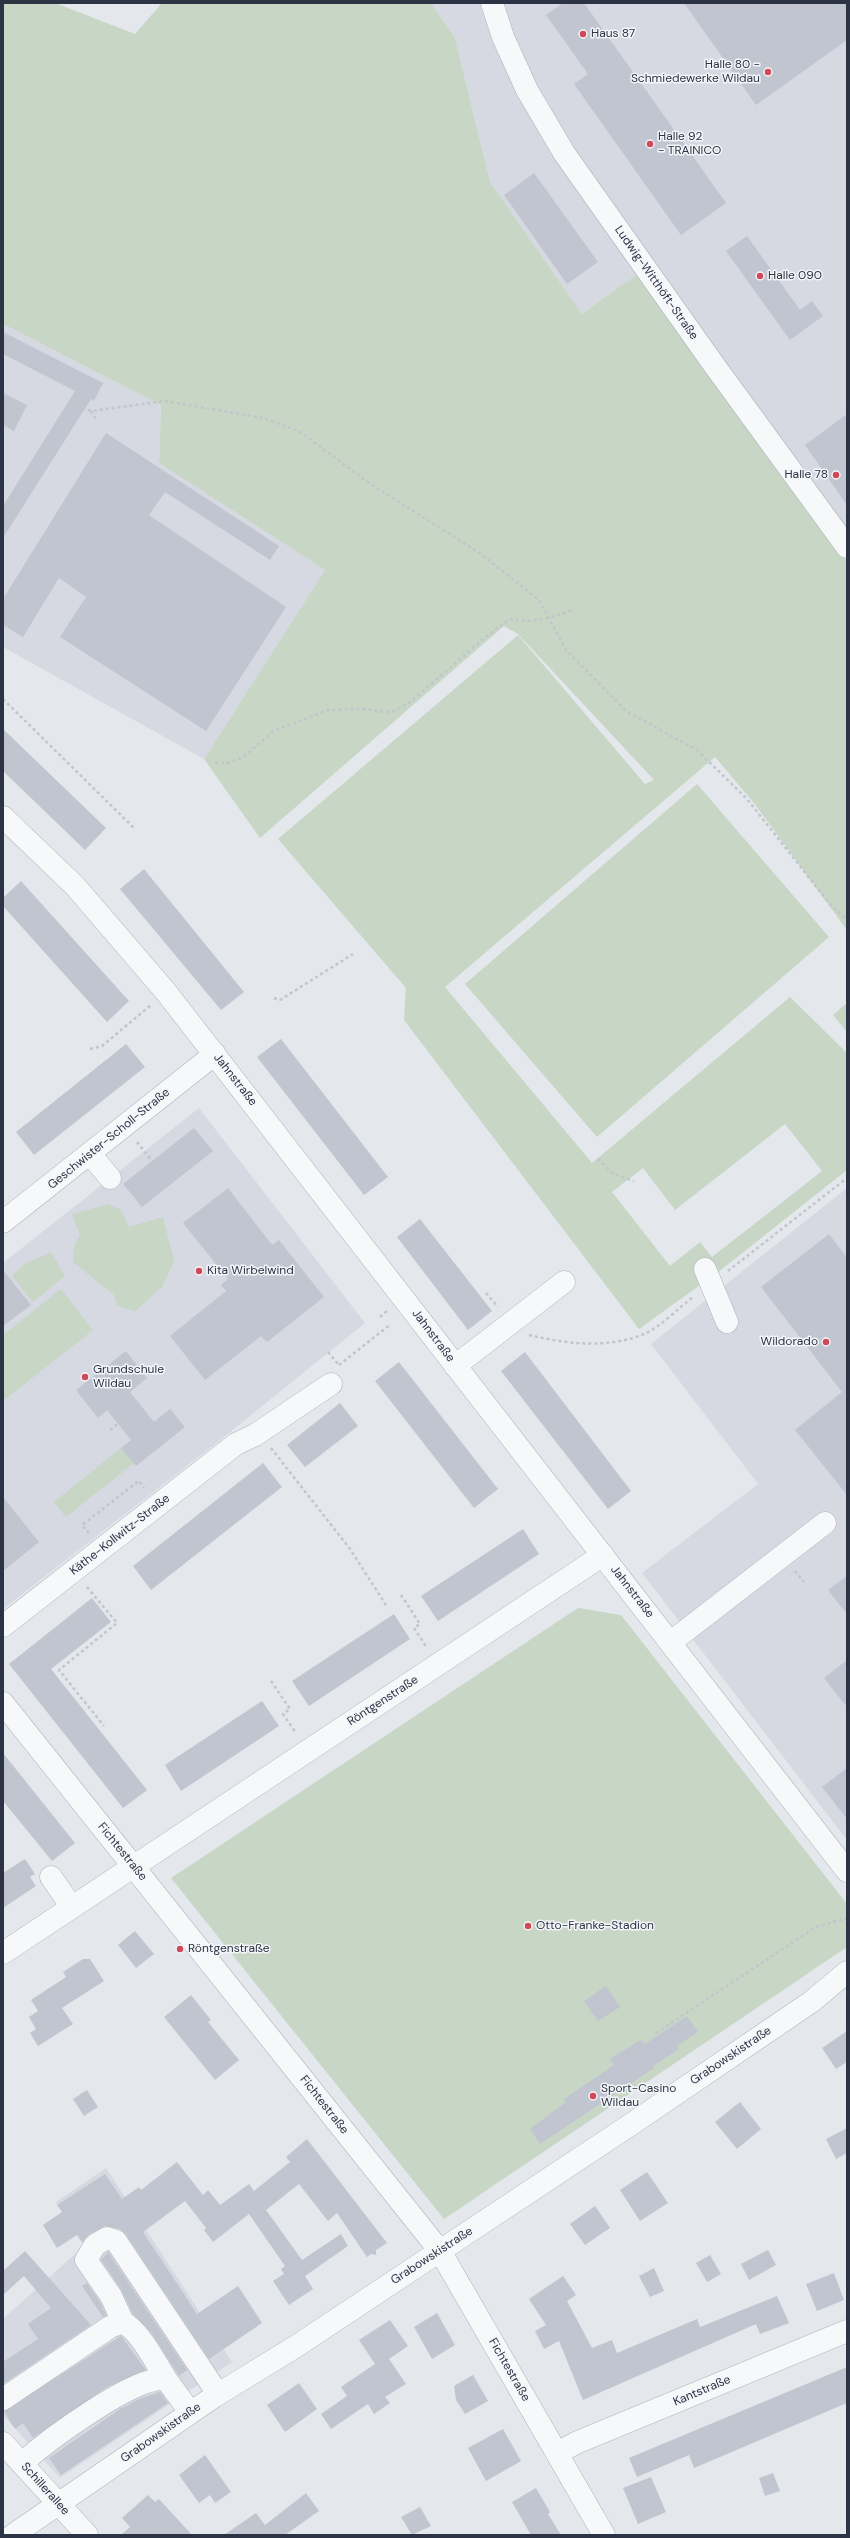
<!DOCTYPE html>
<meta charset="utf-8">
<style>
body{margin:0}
#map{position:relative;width:850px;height:2538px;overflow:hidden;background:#e4e7ec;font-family:"DM Sans",sans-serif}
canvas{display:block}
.frame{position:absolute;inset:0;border:4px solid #2b3344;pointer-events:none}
</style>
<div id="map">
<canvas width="850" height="2538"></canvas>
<div class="frame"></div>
</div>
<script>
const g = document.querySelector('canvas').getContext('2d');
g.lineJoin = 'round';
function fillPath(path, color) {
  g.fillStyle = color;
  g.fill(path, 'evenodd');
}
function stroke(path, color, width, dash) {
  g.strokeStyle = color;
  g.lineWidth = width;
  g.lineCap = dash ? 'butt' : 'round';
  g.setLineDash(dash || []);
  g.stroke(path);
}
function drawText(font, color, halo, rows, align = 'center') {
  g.font = font + ' "DM Sans",sans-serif';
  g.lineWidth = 3;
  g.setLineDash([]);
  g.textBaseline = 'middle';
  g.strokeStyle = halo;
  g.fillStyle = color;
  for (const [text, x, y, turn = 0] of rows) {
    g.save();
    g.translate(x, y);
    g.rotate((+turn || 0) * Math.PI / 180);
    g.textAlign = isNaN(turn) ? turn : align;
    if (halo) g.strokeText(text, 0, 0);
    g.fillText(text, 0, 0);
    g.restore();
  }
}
const built = new Path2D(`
 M431,3H847V562L636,275L582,314L490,182L455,38Z
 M3,324L161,405L159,463L325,570L204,759L3,647Z
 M199,1108L365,1323L219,1441L3,1609V1263Z
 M847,1188V1840L642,1573L758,1484L651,1344Z
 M106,2168L232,2362L60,2478L3,2415V2319L84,2246L56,2202Z`);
const green = new Path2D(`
 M3,3H55L135,34L162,3H431L455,38L490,182L582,314L636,275L847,562V930L754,803L715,757L445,987L592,1163L790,997L847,1053V1170L717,1273L639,1329L404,1020L406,988L278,839L518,635L645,784L654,780L518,634L504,626L260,838L204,759L325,570L159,463L161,405L3,324ZM785,1124L822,1171L712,1257L700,1242L670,1266L612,1192L643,1168L675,1210Z
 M697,784L829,937L597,1137L465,984Z
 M847,1003V1032L833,1015Z
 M108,1204L121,1210L129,1227L163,1217L174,1261L162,1287L135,1311L117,1306L114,1295L73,1262L74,1247L80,1235L72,1214Z
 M51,1252L65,1276L33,1302L12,1276L25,1264Z
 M61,1289L93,1330L3,1401V1335Z
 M121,1448L134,1463L66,1517L54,1502Z
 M578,1608L621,1615L847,1904V1947L444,2219L171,1878Z`);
const building = new Path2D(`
 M563,3H584L726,203L681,235L574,84L588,74L546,15Z
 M684,3H847V40L756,105Z
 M534,173L598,262L567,284L504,195Z
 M747,236L800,310L812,301L823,316L790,340L726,251Z
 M3,332L103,383L94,401L91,399L3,538V506L75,391L3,354Z
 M3,393L27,405L14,431L3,425Z
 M847,414V505L805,445Z
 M106,433L279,546L270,560L165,492L149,515L286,607L206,731L60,637L86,597L59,578L23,637L3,625V599Z
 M3,729L106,828L85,850L3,771Z
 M144,869L244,992L221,1010L120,889Z
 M21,881L129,1001L107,1022L3,906V898Z
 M281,1039L388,1177L364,1195L257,1057Z
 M126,1044L145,1067L34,1155L16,1132Z
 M194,1128L213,1151L142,1207L123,1184Z
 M228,1188L272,1245L279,1240L324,1297L267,1342L261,1336L205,1380L170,1336L226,1291L221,1285L228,1279L183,1223Z
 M420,1219L492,1311L468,1330L397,1237Z
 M829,1234L847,1258V1495L795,1430L842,1392L761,1287Z
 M3,1270L31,1305L3,1326Z
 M126,1351L147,1378L130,1392L154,1422L170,1409L185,1427L136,1466L121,1448L131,1440L107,1410L98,1418L76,1390Z
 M525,1352L631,1491L608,1509L501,1371Z
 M399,1362L498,1489L474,1508L375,1381Z
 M340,1403L358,1426L305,1467L287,1445Z
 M263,1463L282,1487L151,1590L133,1566Z
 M3,1497L39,1542L3,1571Z
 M523,1529L539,1554L438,1621L421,1596Z
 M847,1576V1614L828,1590Z
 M92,1598L111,1622L51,1669L147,1790L123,1808L9,1664Z
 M394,1614L410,1639L309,1706L292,1681Z
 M847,1660V1707L824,1678Z
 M262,1701L279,1726L181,1791L165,1765Z
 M3,1753L75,1843L52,1861L3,1801Z
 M847,1768V1819L822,1787Z
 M25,1859L35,1874L30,1877L36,1886L3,1908V1873Z
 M135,1931L154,1954L136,1968L118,1945Z
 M83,1959H90L104,1981L62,2008L73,2024L38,2046L30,2033L36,2029L29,2017L38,2011L31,2000L66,1977L63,1972Z
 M606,1986L620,2007L598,2021L584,2001Z
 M191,1995L211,2020L208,2022L239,2060L215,2080L164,2017Z
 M687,2016L698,2032L677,2046L679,2049L653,2066L654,2068L540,2144L530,2129L566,2102L564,2099L614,2065L610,2059L637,2042L642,2040L645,2044Z
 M847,2031V2062L836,2069L822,2048Z
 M87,2090L98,2107L84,2116L73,2099Z
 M740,2102L761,2129L737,2149L715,2122Z
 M847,2128V2153L836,2159L826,2139Z
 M307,2139L387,2243L376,2250V2255L371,2254L367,2257L337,2213L328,2221L299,2184L266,2210L302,2260L341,2234L348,2246L305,2276L313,2289L289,2305L273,2281L284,2274L281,2269L285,2266L249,2214L213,2242L204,2230L206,2228L185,2201L143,2232L197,2314L238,2286L262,2323L209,2359L126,2234L120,2229L105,2226L89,2234L82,2242L77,2235L57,2248L43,2225L62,2212L57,2205L105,2174L122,2199L139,2187L141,2190L177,2162L203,2195L208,2190L220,2205L249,2184L254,2191L290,2162L286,2157Z
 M647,2172L668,2203L640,2221L620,2190Z
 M595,2206L610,2228L585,2245L570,2224Z
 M768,2250L776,2265L749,2280L741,2264Z
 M25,2251L91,2325L3,2384V2362L38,2339L28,2324L51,2308L24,2276L3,2295V2271Z
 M108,2252L187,2370L179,2376L152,2333L133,2314L121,2289L101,2260Z
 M710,2255L721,2274L707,2282L696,2263Z
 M654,2268L664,2291L650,2297L639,2276Z
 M834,2273L844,2300L817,2311L806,2284Z
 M563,2276L576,2295L567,2301L592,2348L612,2340L617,2353L697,2319L700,2327L777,2296L789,2323L760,2334L756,2324L583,2400L559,2341L544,2349L535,2331L546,2325L529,2299Z
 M87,2283L100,2302L106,2315L103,2317L82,2286Z
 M437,2313L455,2345L432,2359L414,2327Z
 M390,2320L408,2346L389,2359L406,2384L385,2397L390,2403L374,2414L368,2404L331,2429L321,2414L347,2396L341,2387L375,2364L359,2340Z
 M121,2336L146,2370L107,2387L33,2438L23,2423L15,2429L4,2411Z
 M847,2367V2403L694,2468L689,2455L637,2477L629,2458Z
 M473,2375L488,2401L465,2414L456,2400L454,2386Z
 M299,2383L317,2409L285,2432L267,2405Z
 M160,2392L168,2403L61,2475L49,2458L120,2409L139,2399Z
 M503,2429L521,2461L486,2481L468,2448Z
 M205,2455L231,2492L215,2503L210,2495L199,2503L179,2475Z
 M773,2473L780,2491L765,2496L759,2478Z
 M651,2477L666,2512L638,2524L623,2488Z
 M536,2488L550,2512L548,2514L561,2535H531L512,2502Z
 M306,2493L319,2511L285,2535H224L256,2513L265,2525Z
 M148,2495L155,2502L159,2499L192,2535H121L130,2527L122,2518Z
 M420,2507L431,2526L412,2535L401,2517Z`);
const path = new Path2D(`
 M71,404L91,411L165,401L263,418L299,431L369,483L481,554L539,600L566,650L626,711L697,750L747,799L829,903L847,920
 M91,411L97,421
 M3,699L135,829
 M215,763H228L243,757L274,731L328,710L363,709L384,712L394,711L409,703L488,635L510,619L529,621L549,618L573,610
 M274,998L280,1000L353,954
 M90,1049L102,1046L151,1005
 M137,1142L152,1161
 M598,1159L614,1174L634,1181
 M728,1271L847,1178
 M486,1293L498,1307
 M380,1317L387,1311
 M529,1335C567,1344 607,1349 644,1334C659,1328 680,1307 693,1297
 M328,1352L338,1364
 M339,1365L391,1324
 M110,1430L126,1417
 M271,1448L350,1549L386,1605
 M89,1533L82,1525L139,1481L144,1488
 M795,1571L804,1582
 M87,1587L117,1623L59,1670L104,1726
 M401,1595L420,1624L414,1628L427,1648
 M271,1681L290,1709L283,1714L296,1733
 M656,2033L816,1927L847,1918`);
const minor = new Path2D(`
 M492,3L503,37L527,90L564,153L714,365L847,547
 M3,817L75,886L166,992L847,1871
 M90,1154L110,1178
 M3,1222L215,1054
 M705,1269L727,1322
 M455,1366L564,1282
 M3,1626L236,1444L255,1435L331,1384
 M671,1642L825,1523
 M3,1703L440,2251L604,2535
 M51,1877L72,1907
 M3,1953L603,1555
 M123,2322L111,2296L86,2260L95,2245L107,2238L116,2241L218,2394
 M3,2399L110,2327L123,2322C142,2334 154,2360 166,2379
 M3,2443L87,2535
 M557,2453L578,2442L847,2331
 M22,2463C47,2441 135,2375 166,2379L190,2412
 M13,2535L215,2396L295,2347L633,2123L811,2002L847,1972`);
const markers = [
 [583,34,4,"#d04959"],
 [768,72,4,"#d04959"],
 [650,144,4,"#d04959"],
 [760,276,4,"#d04959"],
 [836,475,4,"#d04959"],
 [199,1271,4,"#d04959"],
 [826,1342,4,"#d04959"],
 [85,1377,4,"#d04959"],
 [528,1926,4,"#d04959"],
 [180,1949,4,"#d04959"],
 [593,2096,4,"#d04959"]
];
const poiNames = [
 ["Haus 87",591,34],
 ["Halle 80 -",760,65,"right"],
 ["Schmiedewerke Wildau",760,79,"right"],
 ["Halle 92",658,137],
 ["- TRAINICO",658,151],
 ["Halle 090",768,276],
 ["Halle 78",828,475,"right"],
 ["Kita Wirbelwind",207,1271],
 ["Wildorado",818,1342,"right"],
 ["Grundschule",93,1370],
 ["Wildau",93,1384],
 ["Otto-Franke-Stadion",536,1926],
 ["Röntgenstraße",188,1949],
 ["Sport-Casino",601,2089],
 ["Wildau",601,2103]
];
const streetNames = [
 ["Ludwig-Witthöft-Straße",656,283,55],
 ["Jahnstraße",235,1080,52],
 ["Geschwister-Scholl-Straße",109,1139,-39],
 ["Jahnstraße",433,1336,53],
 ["Käthe-Kollwitz-Straße",120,1535,-38],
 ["Jahnstraße",632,1592,52],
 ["Röntgenstraße",383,1701,-33],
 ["Fichtestraße",122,1852,51],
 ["Grabowskistraße",731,2056,-34],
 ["Fichtestraße",324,2105,52],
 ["Grabowskistraße",432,2256,-33],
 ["Fichtestraße",509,2370,60],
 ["Kantstraße",702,2391,-23],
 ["Grabowskistraße",161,2433,-35],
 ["Schillerallee",45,2489,48]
];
fillPath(built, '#d6d9e1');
fillPath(green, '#c8d6c5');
fillPath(building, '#c1c5cf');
stroke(minor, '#acb1ba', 23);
stroke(path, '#c2c5cb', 2.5, [3, 3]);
stroke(minor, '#f7f8fa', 22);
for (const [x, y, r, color] of markers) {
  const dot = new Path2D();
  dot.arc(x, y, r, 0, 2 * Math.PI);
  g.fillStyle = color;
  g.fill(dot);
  stroke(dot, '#f4f6f9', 1.5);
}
drawText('12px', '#2b3344', '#f4f6f9', poiNames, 'left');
drawText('12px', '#2b3344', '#f4f6f9', streetNames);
</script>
